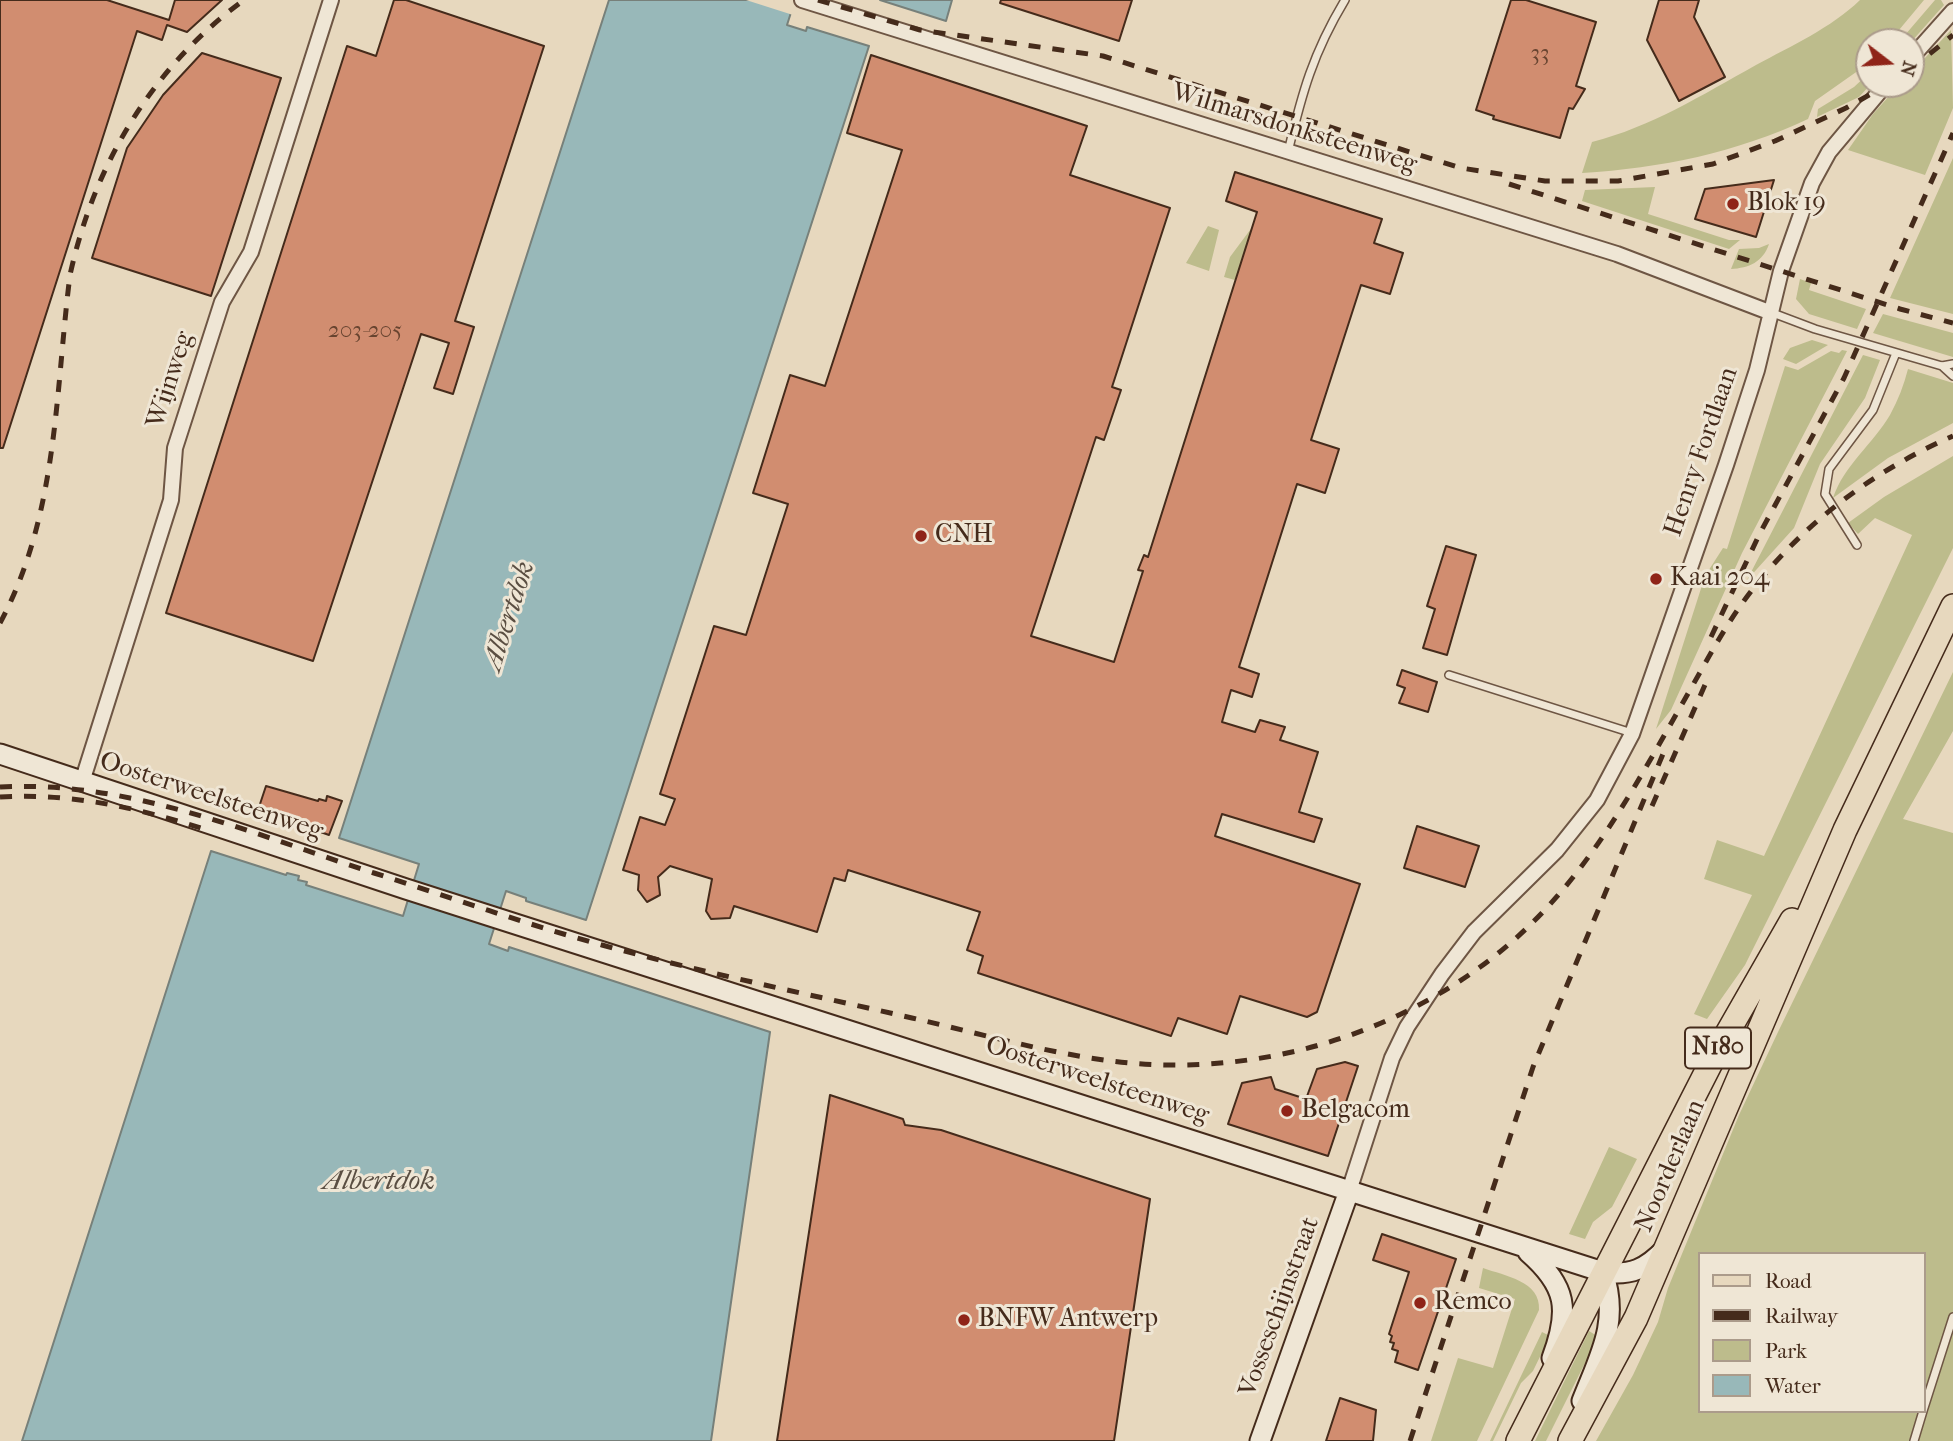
<!DOCTYPE html>
<style>
body{margin:0}
#map{position:relative;width:1953px;height:1441px;overflow:hidden;background:#e7d8be;font-family:"IM FELL French Canon",serif}
canvas{display:block}
.legend{position:absolute;left:1698px;top:1252px;width:228px;height:161px;box-sizing:border-box;background:#efe6d5;border:2px solid #ab9b8b;margin:0;padding:9px 12px;list-style:none;font-size:21px;color:#452b1b}
.legend li{display:flex;align-items:center;gap:14px;height:35px}
.legend b{width:35px;border:2px solid #ab9b8b}
.north{position:absolute;left:1855px;top:28px;width:70px;height:70px;box-sizing:border-box;background:#efe6d5;border:2px solid #ab9b8b;border-radius:50%;rotate:107deg;font-size:19px;font-weight:700;line-height:28px;text-align:center;color:#452b1b}
.north::after{content:'';display:block;margin:auto;width:24px;height:32px;background:#8f2418;clip-path:polygon(50% 0,100% 100%,50% 72%,0 100%)}
</style>
<div id="map">
<canvas width="1953" height="1441"></canvas>
<ul class="legend">
<li><b style="height:9px;background:#e7d8be"></b>Road</li>
<li><b style="height:9px;background:#452b1b"></b>Railway</li>
<li><b style="height:19px;background:#bdbc8c"></b>Park</li>
<li><b style="height:19px;background:#98b8b9"></b>Water</li>
</ul>
<div class="north">N</div>
</div>
<script>
const g = document.querySelector('canvas').getContext('2d');
g.lineJoin = 'round';
function fillPath(path, color) {
  g.fillStyle = color;
  g.fill(path, 'evenodd');
}
function stroke(path, color, width, dash) {
  g.strokeStyle = color;
  g.lineWidth = width;
  g.lineCap = dash ? 'butt' : 'round';
  g.setLineDash(dash || []);
  g.stroke(path);
}
function drawText(font, color, halo, rows, align = 'center') {
  g.font = font + ' "IM FELL French Canon",serif';
  g.lineWidth = 6;
  g.setLineDash([]);
  g.textBaseline = 'middle';
  g.strokeStyle = halo;
  g.fillStyle = color;
  for (const [text, x, y, turn = 0] of rows) {
    g.save();
    g.translate(x, y);
    g.rotate((+turn || 0) * Math.PI / 180);
    g.textAlign = isNaN(turn) ? turn : align;
    if (halo) g.strokeText(text, 0, 0);
    g.fillText(text, 0, 0);
    g.restore();
  }
}
const green = new Path2D(`
 M1860,0H1924L1889,42H1869V63L1815,101L1808,119C1735,153 1662,168 1582,173L1592,142C1651,127 1702,95 1756,65C1791,46 1831,28 1860,0Z
 M1935,0H1941L1944,5L1911,42H1899Z
 M1951,30L1953,108L1925,175L1848,150L1873,114L1900,84H1911V73Z
 M1869,73L1871,84L1859,97L1817,117L1818,109L1854,87Z
 M1953,158V314L1890,298Z
 M1655,187L1648,214L1729,240H1740L1729,249L1582,201L1585,190Z
 M1208,226L1219,230L1209,271L1186,263Z
 M1253,226L1235,280L1224,277L1230,257Z
 M1769,244C1763,262 1749,268 1731,269L1739,249L1759,248Z
 M1800,279L1811,283L1809,290L1866,309L1857,329L1809,314L1796,299Z
 M1883,314L1953,333V357L1873,333Z
 M1812,340L1828,345L1796,364L1783,359L1790,348Z
 M1842,350L1847,351L1742,553L1671,710L1656,729L1705,576L1723,548L1727,549L1785,366L1798,370L1831,351L1839,353Z
 M1863,355L1880,360L1865,398L1820,464L1794,528L1747,580Z
 M1908,369L1953,383V423L1888,458L1833,498C1844,465 1873,444 1890,415C1898,400 1904,385 1908,369Z
 M1953,456V548L1745,965L1707,1019L1694,1014L1752,895L1704,879L1717,840L1764,856L1912,535L1875,518L1858,534L1848,523L1884,497Z
 M1953,672V731L1903,819L1953,833V1441H1596L1633,1375L1658,1322L1668,1288L1739,1115L1778,1032ZM1699,1254H1923V1411H1699Z
 M1609,1147L1637,1159L1612,1207L1593,1222L1585,1239L1569,1234Z
 M1483,1268C1505,1276 1541,1281 1539,1310L1477,1441H1431L1458,1358L1493,1368L1515,1299L1479,1288Z
 M1589,1331L1597,1336L1596,1341L1546,1441H1535Z
 M1542,1332L1550,1336L1533,1371L1521,1383L1493,1441H1490Z`);
const water = new Path2D(`
 M609,0H795L787,25L806,31L807,27L869,46L586,920L526,901V898L506,891L489,944L508,951L509,947L770,1032L711,1441H22L211,851L286,875L287,873L299,876L298,880L307,882L306,885L403,916L419,864L339,838Z
 M880,0H952L946,21Z`);
const pier = new Path2D(`
 M746,0H798L793,15Z`);
const building = new Path2D(`
 M0,0H107L169,20L175,0H222L187,32L167,25L162,40L137,31L3,448H0Z
 M394,0H406L544,46L455,321L474,327L453,394L434,388L449,343L421,334L313,661L166,613L347,46L376,56Z
 M1001,0H1132L1119,41L1000,3Z
 M1511,0H1526L1596,22L1576,86L1585,89L1573,109L1569,108L1560,138L1493,119L1494,116L1476,110Z
 M1659,0H1699L1694,17L1725,77L1679,101L1647,40Z
 M202,53L281,78L211,296L92,258L127,148L163,95Z
 M871,55L1087,126L1070,175L1170,208L1112,387L1121,390L1104,440L1096,437L1031,636L1114,662L1143,571L1138,570L1144,555L1148,557L1257,212L1226,201L1235,172L1382,219L1374,243L1403,253L1390,294L1361,285L1311,440L1339,449L1325,493L1297,484L1239,667L1259,674L1252,697L1231,690L1222,722L1255,732L1260,720L1285,727L1280,740L1318,752L1299,812L1322,819L1314,842L1222,814L1215,836L1360,884L1317,1012L1307,1017L1240,996L1227,1034L1178,1018L1171,1036L978,973L983,956L967,950L980,912L848,870L845,881L834,878L817,932L734,906L730,918L711,919L706,911L712,879L670,866L658,877L660,895L647,902L638,890L639,875L623,870L640,817L665,825L675,799L660,794L714,626L746,635L788,504L753,493L790,375L825,386L902,150L847,133Z
 M1774,180L1756,237L1695,219L1705,189Z
 M1446,546L1476,555L1447,655L1423,648L1435,609L1427,606Z
 M1402,670L1437,682L1428,712L1399,703L1405,688L1397,685Z
 M266,786L318,801L319,799L326,801L327,796L342,801L329,835L258,810Z
 M1417,826L1479,846L1465,887L1404,868Z
 M1345,1062L1358,1066L1328,1156L1228,1124L1242,1083L1271,1077L1275,1089L1306,1099L1317,1069Z
 M830,1095L903,1119L905,1125L941,1130L1150,1199L1114,1441H777Z
 M1382,1234L1456,1259L1418,1370L1395,1362L1398,1351L1392,1349L1394,1343L1390,1342L1392,1336L1389,1334L1409,1272L1373,1260Z
 M1340,1398L1376,1410L1373,1441H1326Z`);
const lane = new Path2D(`
 M1288,152C1302,93 1313,53 1345,0
 M1770,312L1815,329L1942,366L1953,364
 M1942,366L1953,376
 M1857,545L1825,494L1829,469L1873,410L1896,353
 M1449,675L1632,733
 M1923,1411L1953,1317
 M1914,1441L1923,1411`);
const street = new Path2D(`
 M802,0L1617,254L1769,312
 M1911,58L1953,11
 M82,782L171,500L175,448L222,302L251,252L331,0
 M1349,1191L1392,1058L1407,1027L1442,974L1474,932L1557,850L1597,800L1632,734L1726,465L1757,370L1781,271L1812,183L1829,152L1886,84`);
const secondary = new Path2D(`
 M0,754L406,889L1603,1272C1631,1276 1646,1269 1666,1248
 M1528,1252C1567,1286 1570,1310 1552,1358
 M1582,1401C1600,1355 1620,1322 1603,1272
 M1260,1441L1349,1191`);
const primary = new Path2D(`
 M1518,1441L1717,1051L1792,920
 M1570,1441L1636,1318L1845,830L1953,606`);
const rail = new Path2D(`
 M818,0L920,30L1103,56L1461,168L1545,181H1618L1713,164L1775,141L1846,108L1889,84
 M1911,69L1953,35
 M1509,184L1900,309L1953,323
 M0,623C58,515 55,394 70,275C94,165 152,67 244,0
 M1711,637L1760,533L1844,378L1953,133
 M0,787C130,780 252,834 374,873C450,897 525,924 602,945C704,973 808,994 912,1018C996,1037 1082,1064 1168,1065C1249,1066 1327,1049 1399,1015C1545,945 1602,846 1678,711C1701,672 1721,631 1749,594C1802,524 1873,471 1953,436
 M0,797C70,793 134,807 201,828
 M1652,806L1708,678
 M1410,1441L1533,1067L1663,754`);
const markers = [
 [1733,204,7,"#8f2418"],
 [921,536,7,"#8f2418"],
 [1656,579,7,"#8f2418"],
 [1287,1111,7,"#8f2418"],
 [1420,1303,7,"#8f2418"],
 [964,1320,7,"#8f2418"]
];
const numberNames = [
 ["33",1540,54],
 ["203-205",365,331]
];
const shields = [
 [1718,1048,66]
];
const shieldNames = [
 ["N180",1718,1048]
];
const streetNames = [
 ["Wilmarsdonksteenweg",1294,129,17],
 ["Wijnweg",171,380,-72],
 ["Henry Fordlaan",1702,452,-71],
 ["Oosterweelsteenweg",211,797,18],
 ["Oosterweelsteenweg",1097,1081,18],
 ["Noorderlaan",1671,1166,-67],
 ["Vosseschijnstraat",1280,1307,-70]
];
const poiNames = [
 ["Blok 19",1747,204],
 ["CNH",935,536],
 ["Kaai 204",1670,579],
 ["Belgacom",1301,1111],
 ["Remco",1434,1303],
 ["BNFW Antwerp",978,1320]
];
const waterNames = [
 ["Albertdok",510,616,-72],
 ["Albertdok",379,1182]
];
fillPath(green, '#bdbc8c');
fillPath(water, '#98b8b9');
stroke(water, '#77807a', 2);
fillPath(pier, '#e7d8be');
fillPath(building, '#d18d70');
stroke(building, '#452b1b', 2);
stroke(lane, '#6e5644', 10);
stroke(street, '#6e5644', 18);
stroke(secondary, '#452b1b', 23);
stroke(primary, '#452b1b', 26);
stroke(lane, '#efe6d5', 7);
stroke(street, '#efe6d5', 14);
stroke(secondary, '#efe6d5', 19);
stroke(primary, '#e7d8be', 23);
stroke(rail, '#452b1b', 5, [12, 12]);
for (const [x, y, r, color] of markers) {
  const dot = new Path2D();
  dot.arc(x, y, r, 0, 2 * Math.PI);
  g.fillStyle = color;
  g.fill(dot);
  stroke(dot, '#efe6d5', 2.5);
}
drawText('23px', '#684430', null, numberNames);
for (const [x, y, w] of shields) {
  const box = new Path2D();
  box.roundRect(x - w / 2, y - 20.5, w, 41, 5);
  g.fillStyle = '#efe6d5';
  g.fill(box);
  stroke(box, '#452b1b', 2);
}
drawText('bold 24px', '#452b1b', null, shieldNames);
drawText('26px', '#452b1b', '#efe6d5', streetNames);
drawText('26px', '#452b1b', '#efe6d5', poiNames, 'left');
drawText('italic 28px', '#5a4e42', '#efe6d5', waterNames);
</script>
